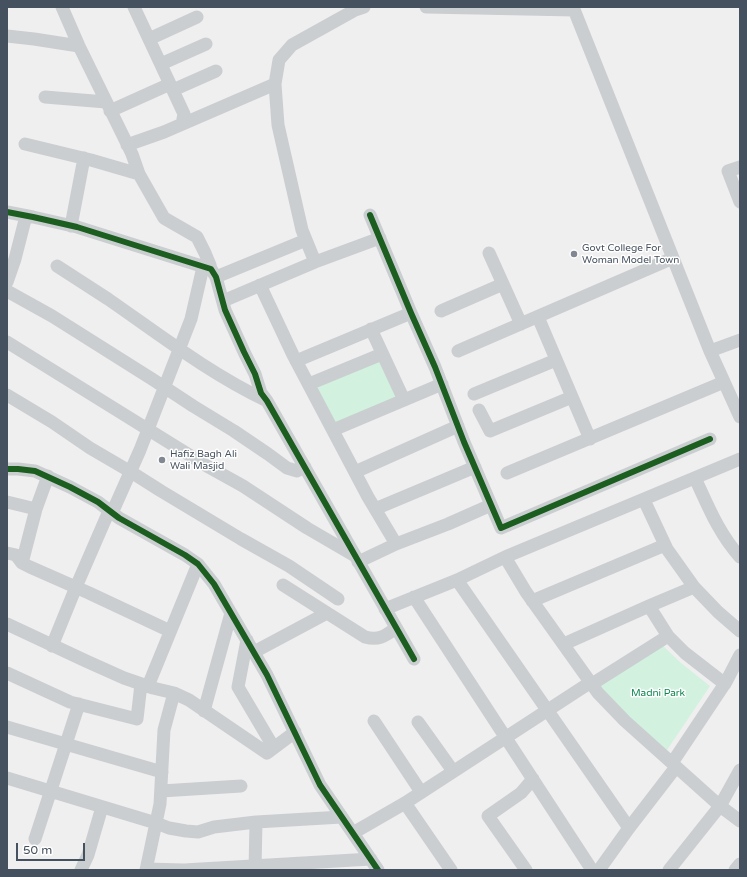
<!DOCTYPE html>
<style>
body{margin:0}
#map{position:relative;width:747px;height:877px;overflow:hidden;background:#f0efef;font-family:"Varela Round",sans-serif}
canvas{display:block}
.frame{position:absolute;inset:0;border:8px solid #45515e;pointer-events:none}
.scale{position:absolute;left:16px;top:843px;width:69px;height:18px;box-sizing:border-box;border:2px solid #45515e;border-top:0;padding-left:5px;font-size:12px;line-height:14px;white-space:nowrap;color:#45515e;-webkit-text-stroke:3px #fff;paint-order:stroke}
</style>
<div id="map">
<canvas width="747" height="877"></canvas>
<div class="frame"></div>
<div class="scale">50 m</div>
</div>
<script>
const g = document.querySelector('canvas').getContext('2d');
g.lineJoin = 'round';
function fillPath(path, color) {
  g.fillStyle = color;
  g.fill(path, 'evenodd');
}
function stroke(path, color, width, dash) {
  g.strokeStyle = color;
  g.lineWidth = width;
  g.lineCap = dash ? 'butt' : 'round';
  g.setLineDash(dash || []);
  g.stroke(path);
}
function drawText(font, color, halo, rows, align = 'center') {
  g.font = font + ' "Varela Round",sans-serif';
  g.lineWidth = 3;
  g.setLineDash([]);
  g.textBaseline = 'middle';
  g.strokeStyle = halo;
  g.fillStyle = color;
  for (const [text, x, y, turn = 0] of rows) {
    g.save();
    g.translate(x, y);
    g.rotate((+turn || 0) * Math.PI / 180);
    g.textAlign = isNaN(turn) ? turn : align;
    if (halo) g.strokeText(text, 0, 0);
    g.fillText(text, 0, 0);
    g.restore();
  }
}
const green = new Path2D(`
 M381,358L397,397L335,425L315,385Z
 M661,644L681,663L710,686L667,750L611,702L598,687Z`);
const minor = new Path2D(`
 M62,7L79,46L132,154L139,174L164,218L197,237L205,253L210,265L211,269
 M134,7L184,114L182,124
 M426,7L574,10
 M573,7L710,351L740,417
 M7,36L34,39L79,46
 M149,39L197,17
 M161,64L206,44
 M173,90L216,71
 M45,97L106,102
 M110,111L170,84
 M25,144L91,160L139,174
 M127,145L164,132L275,84
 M740,167L728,171L740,202
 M7,212L33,217L77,227L211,269L216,277L225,310L244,352L255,374L261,393L267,401L414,659
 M370,215L411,313L435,367L464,442L501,528L710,439
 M71,226L84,158
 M489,253L521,324
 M315,262L302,230L278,125L275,84L279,60L292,45L355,10L364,7
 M57,266C74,277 91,288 108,299C160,335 210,374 267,401
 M216,277L306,240
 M7,282L15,259L26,216
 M260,285L293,355L368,497L396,544
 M7,291L52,316L152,379L193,406L234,431L268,454L287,468L297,471L305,467
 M223,301L315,262L380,238
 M441,311L503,284
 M538,317L590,439
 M371,329L404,400
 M7,342L207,466L243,486L307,528L355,556
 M458,351L673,258
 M710,351L740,340
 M296,361L411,313
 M309,384L382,354
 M474,394L556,360
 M7,395L52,422L90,448L131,472L161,491L241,539L289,566L338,599
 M479,410L490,431L572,397
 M333,430L442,384
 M7,469H18L35,471L70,487L98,502L119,518L185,555L198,564L214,584L267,675L320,785L378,870
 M355,472L458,426
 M507,473L724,382
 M695,478C708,506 719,534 740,557
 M644,500L667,549L694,587L718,612L740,631
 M7,502L36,509
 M375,509L437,483L475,467
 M112,513L140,450L191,319L203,267
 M7,553L16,555L22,563L30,567L89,593L170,631
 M505,557L526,592L598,693L625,721L720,806L740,821
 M358,562L396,544L448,524L491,505
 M22,563L36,509L48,476
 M457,580L629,828
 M283,585L365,637C379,641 385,636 396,628
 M414,597L592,870
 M532,601L665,545
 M649,606L668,636L685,653L725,684
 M385,609L457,580L505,557L740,459
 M7,624L86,661L124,678L153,688L174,693L189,700L267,753L295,732
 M247,640L238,687L274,748
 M564,644L649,606L694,587
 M52,646L76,587L109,511
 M254,652L327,613
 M7,673L70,702L137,719L141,684
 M592,684L668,636
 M148,686L198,564
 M204,711L231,613
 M374,721L421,792
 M418,722L453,771
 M7,727L162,772
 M672,763L726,682L740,655
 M7,778L156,823L169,828L186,831L198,832L214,827L256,822L342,817
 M161,791L241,786
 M405,803L451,870
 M353,833L405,803L591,682
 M35,839L79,704
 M146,869L184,870L371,859
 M81,870L88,855L102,807
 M146,870L160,804L164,730L174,693
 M255,870L256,822
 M526,870L488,816L521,793L533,779
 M599,870L629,828L676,767
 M669,870L720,806L740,770
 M735,870L740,864`);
const cycleway = new Path2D(`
 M7,212L33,217L77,227L211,269L216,277L225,310L244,352L255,374L261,393L267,401L414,659
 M370,215L411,313L435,367L464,442L501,528L710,439
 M7,469H18L35,471L70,487L98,502L119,518L185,555L198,564L214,584L267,675L320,785L378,870`);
const markers = [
 [574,254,4,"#818891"],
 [162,460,4,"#818891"]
];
const poiNames = [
 ["Govt College For",582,248],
 ["Woman Model Town",582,260],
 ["Hafiz Bagh Ali",170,454],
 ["Wali Masjid",170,466]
];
const parkNames = [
 ["Madni Park",658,693]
];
fillPath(green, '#d2f1de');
stroke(minor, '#cbced1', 13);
stroke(cycleway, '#1b5e20', 6);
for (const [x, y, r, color] of markers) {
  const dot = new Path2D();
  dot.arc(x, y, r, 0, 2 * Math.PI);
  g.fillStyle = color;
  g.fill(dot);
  stroke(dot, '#fff', 1.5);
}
drawText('10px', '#45515e', '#fff', poiNames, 'left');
drawText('10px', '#0e864f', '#fff', parkNames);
</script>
